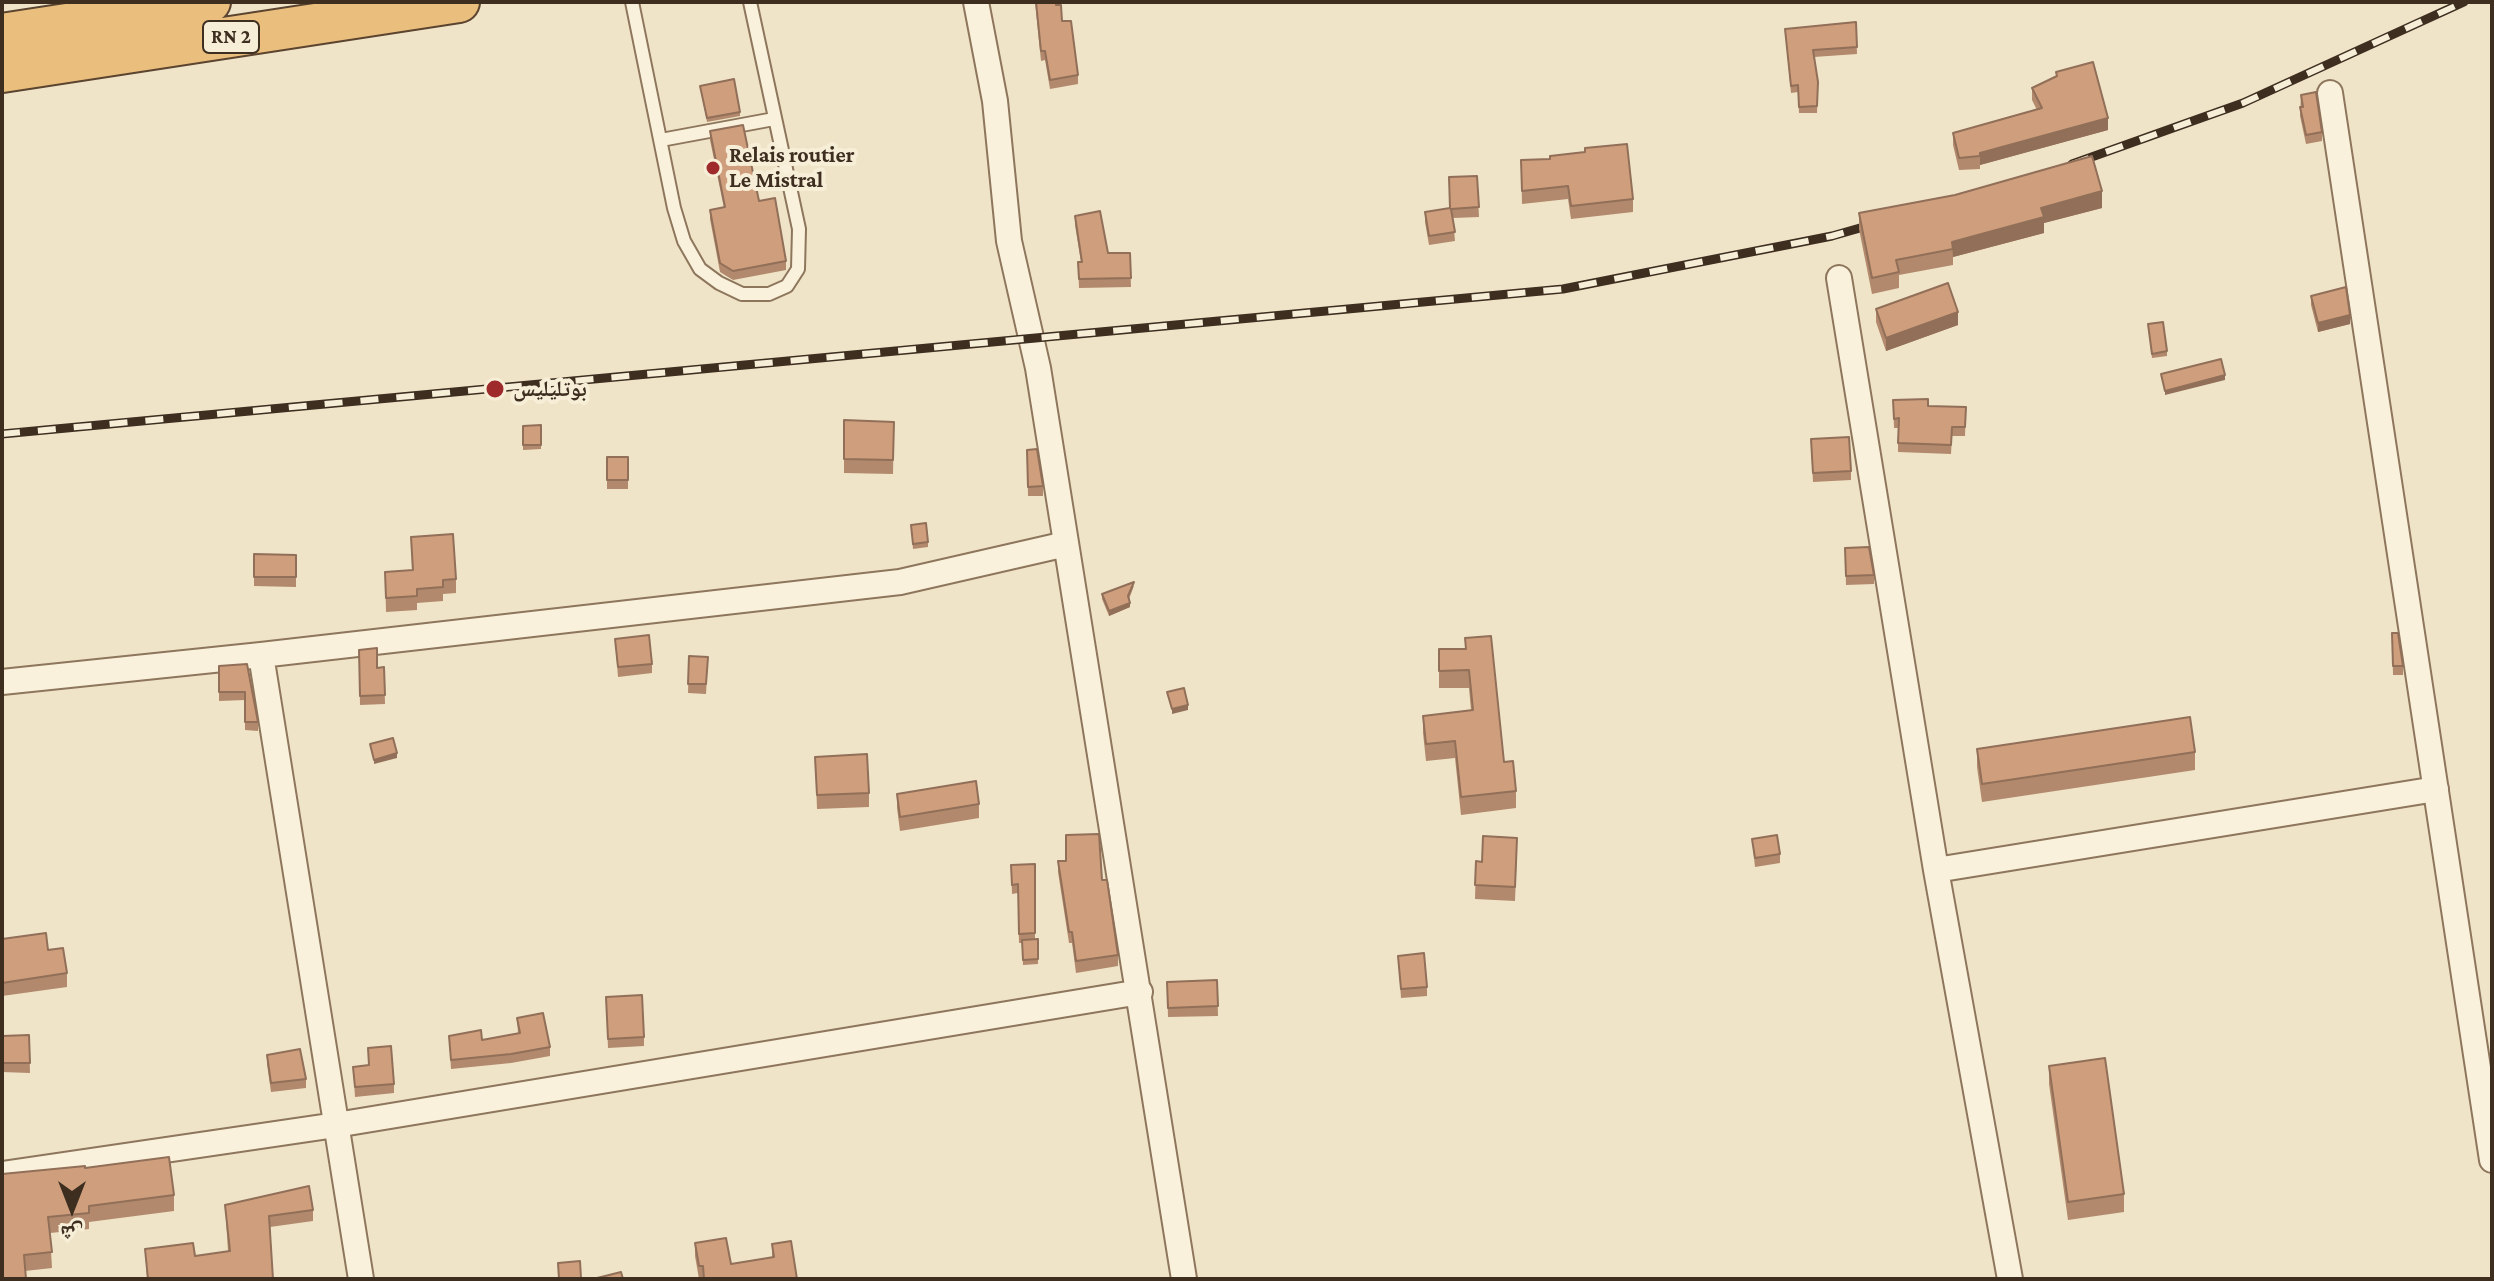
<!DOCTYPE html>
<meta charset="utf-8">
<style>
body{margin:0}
#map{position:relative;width:2494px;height:1281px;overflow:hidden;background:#f0e4c8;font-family:"Crimson Pro","Noto Naskh Arabic",serif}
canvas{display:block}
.frame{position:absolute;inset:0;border:4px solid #3d2e20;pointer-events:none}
.north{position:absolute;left:32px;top:1169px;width:80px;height:80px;-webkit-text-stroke:6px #f7eed8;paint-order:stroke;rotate:180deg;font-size:22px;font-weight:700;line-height:32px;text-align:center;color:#3d2e20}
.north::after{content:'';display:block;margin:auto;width:28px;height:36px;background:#3d2e20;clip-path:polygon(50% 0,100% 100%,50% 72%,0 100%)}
</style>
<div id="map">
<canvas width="2494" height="1281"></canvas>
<div class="frame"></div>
<div class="north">ش</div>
</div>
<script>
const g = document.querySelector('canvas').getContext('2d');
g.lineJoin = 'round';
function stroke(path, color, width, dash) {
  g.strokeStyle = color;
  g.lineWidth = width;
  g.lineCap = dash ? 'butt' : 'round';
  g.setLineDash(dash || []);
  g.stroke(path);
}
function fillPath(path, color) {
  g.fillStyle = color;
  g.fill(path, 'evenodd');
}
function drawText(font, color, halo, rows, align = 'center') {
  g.font = font + ' "Crimson Pro","Noto Naskh Arabic",serif';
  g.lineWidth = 8;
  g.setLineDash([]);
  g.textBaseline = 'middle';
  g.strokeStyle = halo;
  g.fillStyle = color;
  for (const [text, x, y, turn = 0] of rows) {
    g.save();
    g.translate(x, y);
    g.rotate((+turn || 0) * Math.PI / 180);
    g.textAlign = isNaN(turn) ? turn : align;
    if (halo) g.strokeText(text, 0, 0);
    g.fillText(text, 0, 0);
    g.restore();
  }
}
const service = new Path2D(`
 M632,2L674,208L684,241L700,269L719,283L742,294H769L787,286L798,269L799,229L750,2
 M661,140L774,119`);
const minor = new Path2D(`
 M976,2L995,101L1009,241L1038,368L1184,1279
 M2330,93L2492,1160
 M1839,278L1936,870L2010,1279
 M261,655L361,1279
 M2,682L261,655L900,582L1066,544
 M1936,870L2436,789
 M2,1174L336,1125L1140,992`);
const trunk = new Path2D(`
 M2,34L210,2
 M2,72L459,2`);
const rail = new Path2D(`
 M2072,164L2243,103L2464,2
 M2,434L1563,289L1832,236L1881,222`);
const wall = new Path2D(`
 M1035,2H1056L1078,75V84L1050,89L1045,60L1041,61Z
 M1856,22L1857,54L1814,57L1818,82L1817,113H1799L1798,92L1791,93L1785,29Z
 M2056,72L2108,130L1980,165V169L1959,170L1953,145V133L2037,110L2032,100V88L2056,76Z
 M700,86L740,112V116L707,122Z
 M2301,95L2322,132V141L2306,144L2300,116Z
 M710,131L759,201L786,261V270L733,280L720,272L710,219V210L724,208L710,140Z
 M1521,160L1633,199V212L1571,219L1568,199L1522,204Z
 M1477,176L1479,217L1453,218L1455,241L1429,245L1425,222V212L1449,208Z
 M2102,208L2044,223V233L1953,257V265L1899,275V288L1872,294L1859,229V213Z
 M1075,216L1108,253H1130L1131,287L1079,288L1078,262H1081L1075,225Z
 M2311,296L2350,324L2318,332L2311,305Z
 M1876,309L1958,325L1886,351L1876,322Z
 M2148,324L2167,351V356L2152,358Z
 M1893,400L1928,406L1966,407L1965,436H1952L1951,454L1898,452V428H1894Z
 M844,420L894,422L893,474L844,473Z
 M541,425V449L523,450V426Z
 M1811,448L1851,471V480L1813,482Z
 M1027,450L1043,486V496H1028Z
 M607,457H628V489H607Z
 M911,525L928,542V547L913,549Z
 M411,537L456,579V593L443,594V601L417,603V610L386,612L385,572L412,570Z
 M1845,548L1874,575V584L1846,585Z
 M254,554L296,555V587L254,586Z
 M1134,586L1129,599L1130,607L1109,616L1102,599V594Z
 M2392,633L2403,666V675H2393Z
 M1465,638L1504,762L1516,791V808L1461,815L1455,758L1426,761L1423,733V716L1471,710L1469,688H1439V649H1465Z
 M615,639L652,664V673L618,677Z
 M359,650L377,668L384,667L385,704L360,705Z
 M689,656L708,657L706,694L688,693Z
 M247,664L258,722V731L245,730V700L219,701V666Z
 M1977,749L2195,752V770L1982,802L1977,767Z
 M815,757L869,793V807L817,809Z
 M897,794L979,804V818L900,831L897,808Z
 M1752,839L1780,854V863L1755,867Z
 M1517,851L1515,901L1475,899L1476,861L1482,862Z
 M1058,861H1066L1102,880L1118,955V966L1076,973L1072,943H1069L1058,872Z
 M1035,864V940L1038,939V964L1023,965L1022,943H1019L1018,893L1012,894L1011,865Z
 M2,939L48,950L67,973V987L2,996Z
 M1398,956L1427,987V996L1401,998Z
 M1217,980L1218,1016L1168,1017L1167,982Z
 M606,997L644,1037V1046L608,1048Z
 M517,1018L550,1047V1056L511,1063L451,1069L449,1036L482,1040L518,1033Z
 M29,1035L30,1073L2,1072V1036Z
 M368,1048L394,1084V1093L355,1097L353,1067L369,1066Z
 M267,1055L306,1079V1088L271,1092L267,1064Z
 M2049,1066L2124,1194V1212L2068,1220L2049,1084Z
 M85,1168L174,1195V1211L89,1222V1229L50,1233L52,1268L25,1271L2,1279Z
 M225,1205L313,1210V1221L270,1227L273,1279H147L145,1249L195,1256L228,1251Z
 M695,1243L731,1264L772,1257V1244L797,1279H699L695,1256Z`);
const shadedWall = new Path2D(`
 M2108,118V130L1980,165V153Z
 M2102,191V208L2044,223V233L1953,257L1952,242L2041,208Z
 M1958,312V325L1886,351V338Z
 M2350,315V324L2318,332V323Z
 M2225,375V380L2165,395V391Z
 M1130,603V607L1109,616V611Z
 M1188,705V710L1172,714V709Z
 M397,753V758L374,764V760Z`);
const building = new Path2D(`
 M1036,2H1056V5H1061L1062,21H1071L1078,75L1050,80L1045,51H1041Z
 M1856,22L1857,47L1813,50L1818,82L1817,106L1799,107L1798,85L1791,86L1785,29Z
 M2093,62L2108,118L1980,153V156L1959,158L1953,133L2042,108L2032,88L2057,76L2056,72Z
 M734,79L740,112L707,118L700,86Z
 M2316,92L2322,132L2306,135L2300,107H2303L2301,95Z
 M743,125L759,201L775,198L786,261L733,271L720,263L710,210L725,207L710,131Z
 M1627,144L1633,199L1571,206L1568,186L1522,191L1521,160L1550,159V156L1585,152V148Z
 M2092,156L2102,191L2041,208L2044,217L1952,242L1953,249L1896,260L1899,272L1872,278L1859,213L1955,195Z
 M1477,176L1479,207L1451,209L1455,232L1429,236L1425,212L1450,208L1449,177Z
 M1100,211L1108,253H1130L1131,278L1079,279L1078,262H1082L1075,216Z
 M1948,283L1958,312L1886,338L1876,309Z
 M2346,287L2350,315L2318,323L2311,296Z
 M2163,322L2167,351L2152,354L2148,324Z
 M2221,359L2225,375L2165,391L2161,374Z
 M1928,399V406L1966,407L1965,427H1952L1951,445L1898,443L1899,418L1894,419L1893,400Z
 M844,420L894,422L893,460L844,459Z
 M541,425V445H523V426Z
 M1849,437L1851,471L1813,473L1811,439Z
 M1037,449L1043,486L1028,487L1027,450Z
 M607,457H628V480H607Z
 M926,523L928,542L913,544L911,525Z
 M453,534L456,579L443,580V587L417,589V596L386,598L385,572L413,570L411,537Z
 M1869,547L1874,575L1846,576L1845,548Z
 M254,554L296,555V577H254Z
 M1134,582L1128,596L1130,603L1109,611L1102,594Z
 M2392,633H2398L2403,666H2393Z
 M649,635L652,664L618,667L615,639Z
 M1491,636L1504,762L1513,761L1516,791L1461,797L1455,741L1426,744L1423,716L1473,710L1469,670L1439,671V649H1466L1465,638Z
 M377,648V668L384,667L385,695L360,696L359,650Z
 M689,656L708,657L706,684H688Z
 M247,664L258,722H245V692H219V666Z
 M1184,688L1188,705L1172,709L1167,692Z
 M2190,717L2195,752L1982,784L1977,749Z
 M393,738L397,753L374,760L370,744Z
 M867,754L869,793L817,795L815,757Z
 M976,781L979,804L900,817L897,794Z
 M1099,834L1102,880H1107L1118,955L1076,961L1072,932H1069L1058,861H1066V835Z
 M1777,835L1780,854L1755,858L1752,839Z
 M1483,836L1517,838L1515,887L1475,885L1476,861L1482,862Z
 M1035,864V933L1019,934L1018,884L1012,885L1011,865Z
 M46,933L48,950L63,948L67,973L2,983V939Z
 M1038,939V959L1023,960L1022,940Z
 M1424,953L1427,987L1401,989L1398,956Z
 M1217,980L1218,1006L1168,1008L1167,982Z
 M642,995L644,1037L608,1039L606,997Z
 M543,1013L550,1047L511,1054L451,1060L449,1036L481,1030L482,1040L520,1033L517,1018Z
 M29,1035L30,1063H2V1036Z
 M391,1046L394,1084L355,1087L353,1067L369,1065L368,1048Z
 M300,1049L306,1079L271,1083L267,1055Z
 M2105,1058L2124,1194L2068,1202L2049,1066Z
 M169,1157L174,1195L89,1206V1213L48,1217L52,1252L24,1255L26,1279H2V1174L85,1166V1168Z
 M309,1186L313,1210L269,1216L273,1279H148L145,1249L193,1243L195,1256L230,1251L225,1205Z
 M726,1238L731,1264L774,1257L772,1244L791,1241L797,1279H704L703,1266H699L695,1243Z
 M580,1261L581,1278L559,1279L558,1263Z
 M621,1272L623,1279L597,1278Z`);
const markers = [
 [713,168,8,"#9e2a2b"],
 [495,389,10,"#9e2a2b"]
];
const shields = [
 [231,37,56]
];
const shieldNames = [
 ["RN 2",231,37]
];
const poiNames = [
 ["Relais routier",729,155],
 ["Le Mistral",729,180],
 ["بوتليليس",513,389]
];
stroke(service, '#8d765c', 16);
stroke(minor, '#8d765c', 28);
stroke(trunk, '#5b4430', 44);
stroke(service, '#faf1dc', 12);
stroke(minor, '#faf1dc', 24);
stroke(trunk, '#eabe7c', 40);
stroke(rail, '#3d2e20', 9);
stroke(rail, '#f7eed8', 6, [18]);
fillPath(wall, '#b2896c');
fillPath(shadedWall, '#916f58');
fillPath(building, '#cf9f7d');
stroke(building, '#916f58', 2);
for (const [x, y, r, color] of markers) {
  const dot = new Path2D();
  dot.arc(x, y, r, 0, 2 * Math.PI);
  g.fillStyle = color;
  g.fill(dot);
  stroke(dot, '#f7eed8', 3);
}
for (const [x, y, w] of shields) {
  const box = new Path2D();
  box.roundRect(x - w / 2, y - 16, w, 32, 6);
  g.fillStyle = '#f7eed8';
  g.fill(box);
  stroke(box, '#3d2e20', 2);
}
drawText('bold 20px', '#3d2e20', null, shieldNames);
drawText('bold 22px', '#3d2e20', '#f7eed8', poiNames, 'left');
</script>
